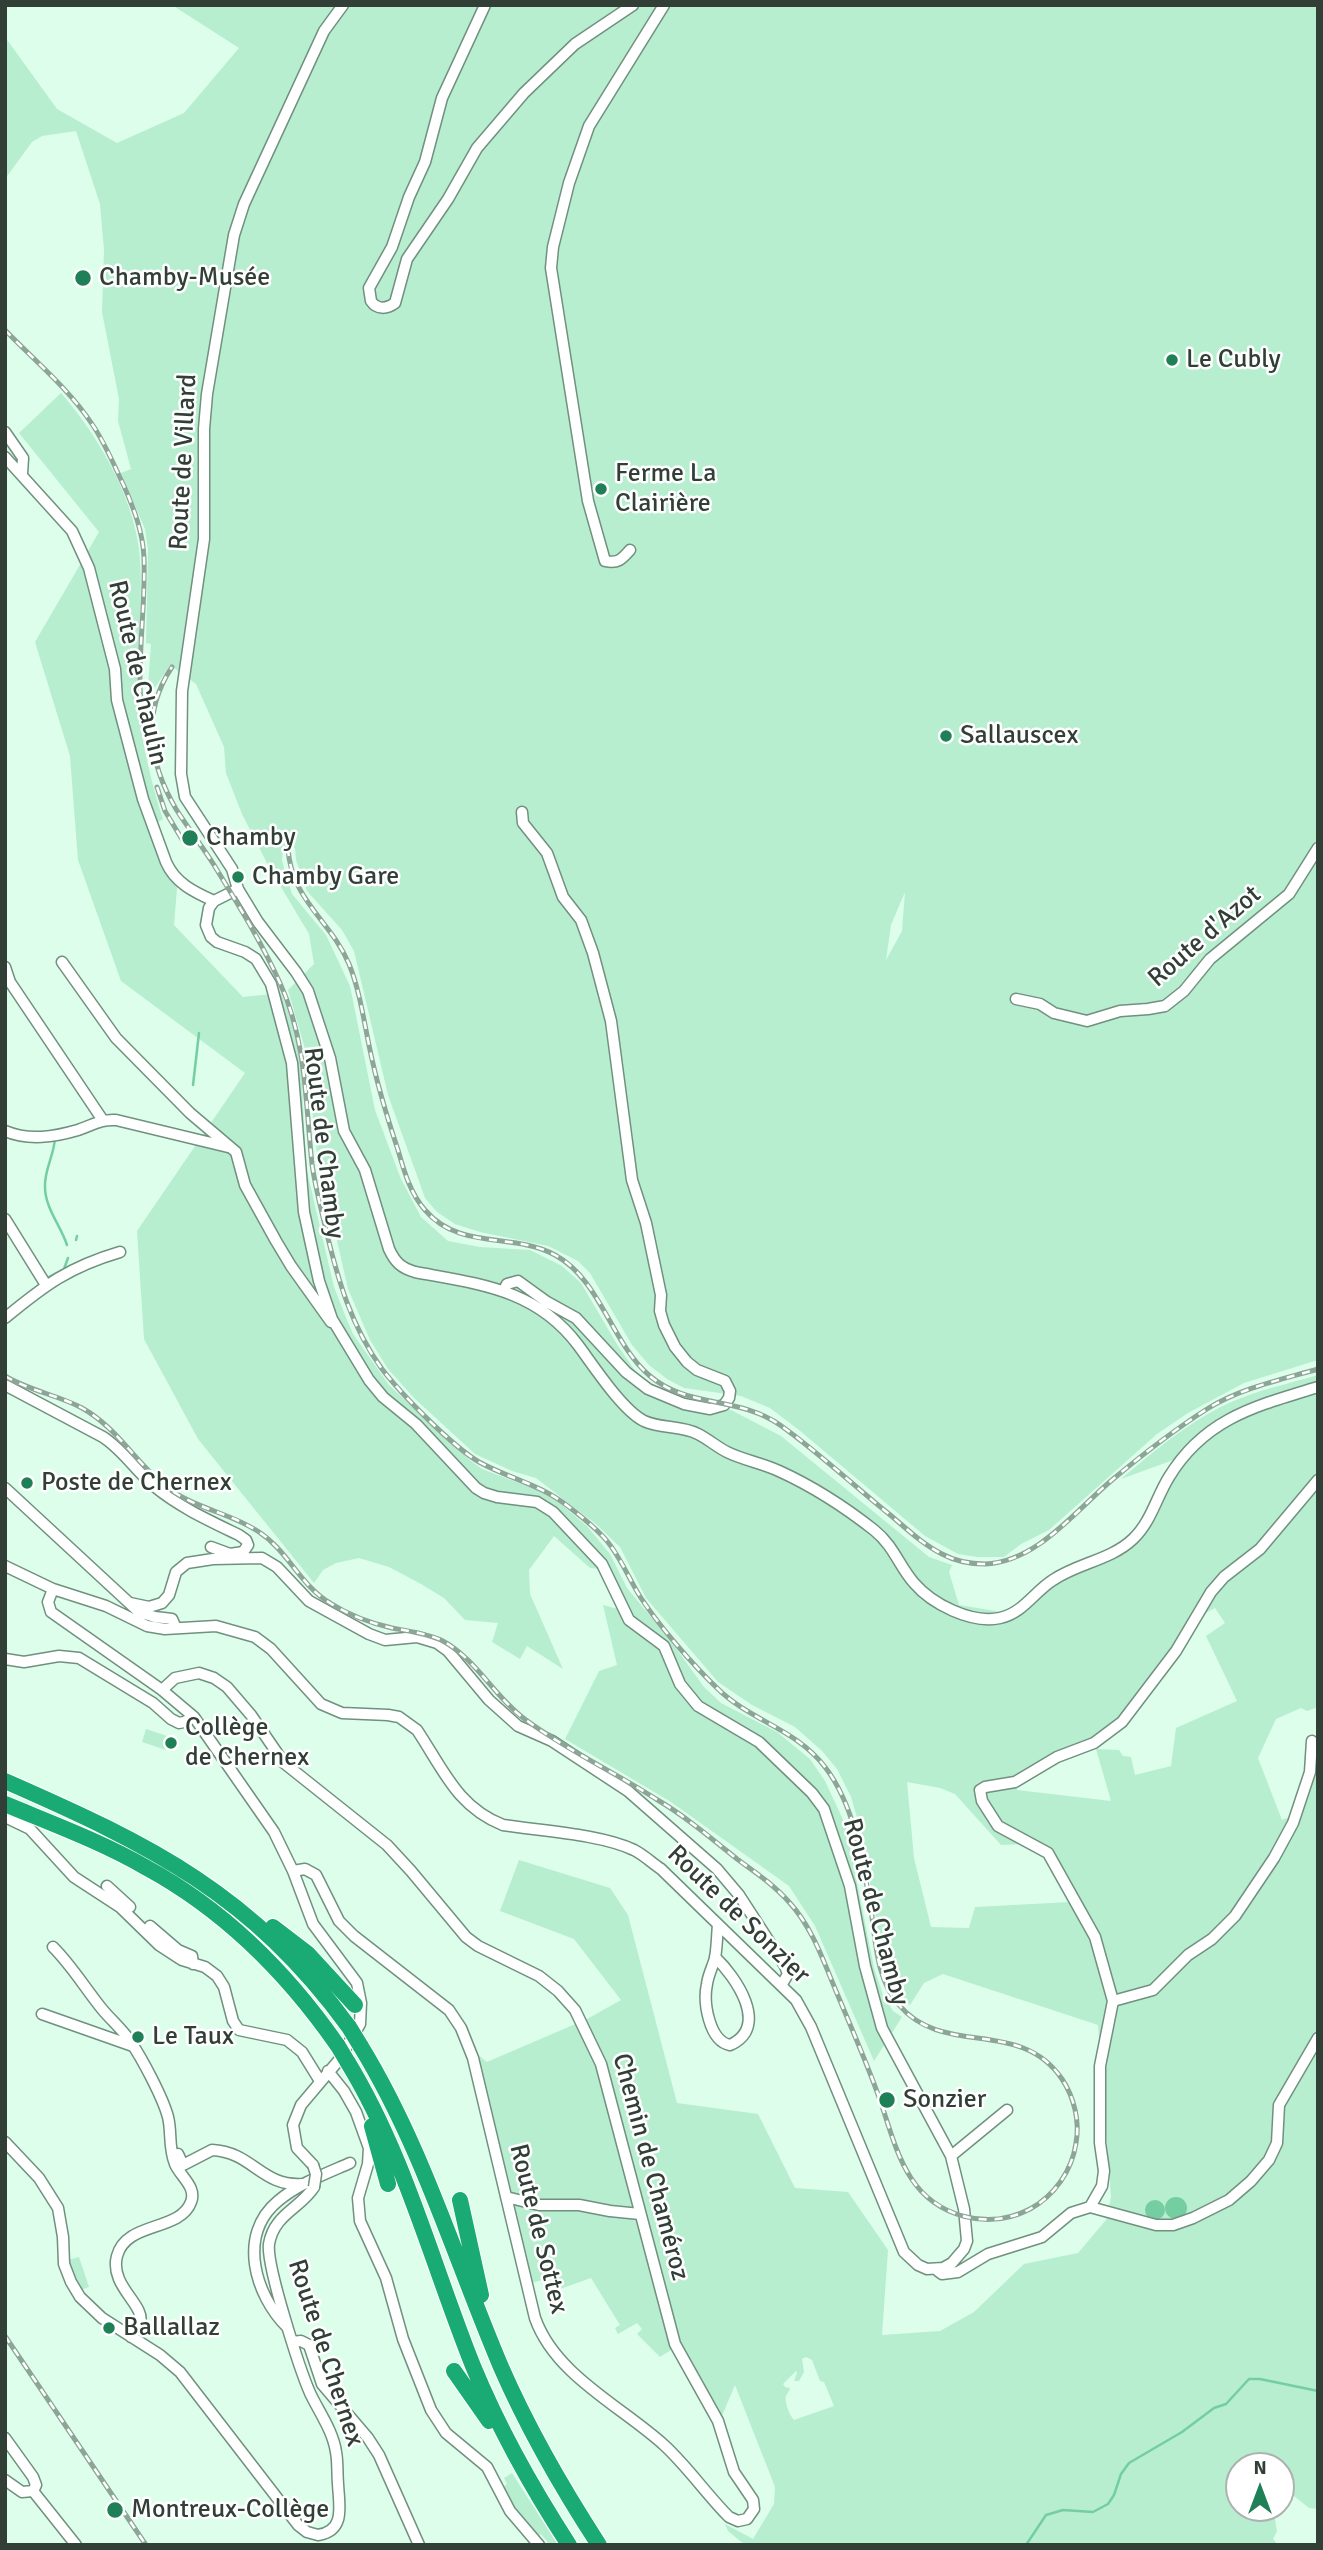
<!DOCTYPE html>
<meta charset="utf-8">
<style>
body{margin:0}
#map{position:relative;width:1323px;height:2550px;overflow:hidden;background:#dcfeeb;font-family:Signika,sans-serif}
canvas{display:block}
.frame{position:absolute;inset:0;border:7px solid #313f37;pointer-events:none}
.north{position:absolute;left:1225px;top:2452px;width:70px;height:70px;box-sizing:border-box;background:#fff;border:2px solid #adb2af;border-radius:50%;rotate:0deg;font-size:19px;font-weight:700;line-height:28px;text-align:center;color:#313f37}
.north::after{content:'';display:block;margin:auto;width:24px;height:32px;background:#1f7f56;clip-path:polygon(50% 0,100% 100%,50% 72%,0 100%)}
</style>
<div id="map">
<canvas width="1323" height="2550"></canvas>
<div class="frame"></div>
<div class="north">N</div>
</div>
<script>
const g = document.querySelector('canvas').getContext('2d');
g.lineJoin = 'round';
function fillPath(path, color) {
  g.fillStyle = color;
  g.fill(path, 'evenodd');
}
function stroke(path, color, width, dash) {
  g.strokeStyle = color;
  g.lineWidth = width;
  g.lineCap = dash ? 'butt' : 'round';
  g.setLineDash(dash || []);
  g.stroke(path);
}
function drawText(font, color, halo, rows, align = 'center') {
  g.font = font + ' Signika,sans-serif';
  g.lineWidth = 5;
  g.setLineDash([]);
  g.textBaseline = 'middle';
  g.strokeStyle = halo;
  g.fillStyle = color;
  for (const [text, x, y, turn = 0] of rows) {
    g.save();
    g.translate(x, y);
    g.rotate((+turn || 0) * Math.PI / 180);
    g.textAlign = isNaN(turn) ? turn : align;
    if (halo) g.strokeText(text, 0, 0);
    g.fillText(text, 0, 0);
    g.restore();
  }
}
const green = new Path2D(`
 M172,5H1318V1360L1244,1383L1188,1413L1157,1434L1049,1530L1021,1544L1004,1557H977L958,1554L925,1536L799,1430L770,1408L741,1396L684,1388L667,1379L649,1365L632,1345L590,1273L578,1261L548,1246L480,1232L455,1224L437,1212L425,1198L388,1095L354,951L342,930L307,891L296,860L295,848L283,847L282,861L292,894L326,935L350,986L375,1110L401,1179L421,1217L448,1241L480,1247L530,1250L562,1266L581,1283L618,1346L643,1382L655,1390L710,1406L731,1410L781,1436L929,1557L952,1565L949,1572L959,1605L1008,1613L1062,1577L1132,1544L1176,1459L1121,1479C1154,1451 1190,1421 1229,1403C1257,1390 1288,1384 1318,1375V1707L1307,1711L1301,1708L1276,1719L1258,1758L1282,1820L1298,1814L1312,1770L1318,1769V2509L1309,2508L1294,2496L1281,2497V2466H1239V2508H1273L1277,2531L1273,2539L1278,2545H745L728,2531L725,2524L753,2539L774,2504L775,2487L735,2385L721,2418L674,2348L660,2357L637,2334L642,2329L637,2323L618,2334L615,2328L620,2325L591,2278L560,2289L555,2277L531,2283L477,2054L487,2062L587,2019L621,2000L574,1939L500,1911L519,1860L610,1888L628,1915L677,2103L758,2114L795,2188L848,2192L888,2250L882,2335L940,2331L974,2312L1024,2264L1078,2253L1106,2220L1111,2197L1098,2025L943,1974L924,1983L910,2005L902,2000L884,1965L861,1831L851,1797L837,1769L822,1751L795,1727L752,1705L718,1682L646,1598L620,1547L597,1525L536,1478L512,1471L475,1454L414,1398L388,1369L370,1340L348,1289L317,1153L305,1049L288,990L314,964L309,934L268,865L242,814L226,773L224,747L196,684L170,665L154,689L148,688L151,644L146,643L148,549L145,529L121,473L131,469L118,421L119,399L102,312L104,250L100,204L76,131L42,136L32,142L5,179V37L57,109L117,143L184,113L239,48ZM905,892L902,931L886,960L891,925ZM1215,1608L1225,1623L1206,1636L1237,1701L1176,1728L1171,1766L1135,1775L1131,1757L1123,1756L1119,1750L1096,1749L1111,1801L1017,1790V1784L1123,1724L1196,1618ZM907,1782L940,1788L955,1794L1001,1845L1025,1844L1045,1857L1070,1902L975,1907L969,1928L931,1927L914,1858ZM806,2357L812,2360L820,2381L824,2382L834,2406L794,2420C790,2416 784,2402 786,2396C787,2393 790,2391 790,2388L785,2387L783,2384L796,2371L797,2373L794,2381H799L804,2372L802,2359Z
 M61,393C97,434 132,494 139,549C145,602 134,656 139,709C141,740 153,789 163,819L157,823L178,876L174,925L243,997L281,993L292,1022L301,1060L306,1167L334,1287L347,1320L353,1334L389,1385L471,1461L482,1469L540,1491L557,1501L587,1526L610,1554L627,1588L670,1640L704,1687L721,1703L777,1732L810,1759L825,1781L846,1826L874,1968L883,1995L893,2011L902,2017L874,2061L815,1926L789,1886L671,1802L565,1739L599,1671L617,1665L603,1605L629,1612L609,1570L590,1568L554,1536L529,1570L530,1594L563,1669L527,1646L520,1659L492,1642L498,1623L465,1620L444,1598L421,1584L389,1567L359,1558L336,1563L323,1570L314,1583L198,1439L144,1339L137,1231L245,1073L121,981L78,860L70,756L35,642L99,532L19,433Z
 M146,1729L170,1737L166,1750L142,1742Z
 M79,2257L89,2287L81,2290L68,2260Z
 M512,2473L558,2545H550L541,2534L537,2537L515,2512L503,2487L507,2484L504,2478Z`);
const water = new Path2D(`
 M1165 2208a11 11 0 1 1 22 0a11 11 0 1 1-22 0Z
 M1145 2210a10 10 0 1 1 20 0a10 10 0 1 1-20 0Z`);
const stream = new Path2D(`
 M193,1085L199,1033
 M55,1138C54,1156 44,1170 45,1187C45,1208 61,1226 67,1245
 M76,1240L77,1236
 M47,1278L64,1269L68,1258
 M1026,2545L1046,2515L1063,2510L1093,2512L1108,2504L1114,2495L1121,2474L1129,2463L1182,2432L1214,2408L1226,2404L1249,2379H1260L1318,2391`);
const minor = new Path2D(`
 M343,5L324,31L244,204L234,235L207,394L204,429V539L182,691L181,774L185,797L232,869L238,889L258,922L296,972L308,991L330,1058L344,1131L365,1170L389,1249C395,1262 401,1268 415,1272C479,1284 536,1289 578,1345C593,1365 622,1410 644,1421C661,1429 681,1425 698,1434C708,1439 717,1447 727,1452C743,1460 762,1463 779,1471C812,1486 846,1508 874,1530C894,1546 899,1566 914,1583C932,1604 971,1624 1000,1618C1023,1613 1034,1592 1053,1580C1078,1563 1111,1560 1133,1539C1151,1522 1156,1498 1169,1477C1205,1418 1256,1406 1318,1387
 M485,5L442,98L425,162L409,197L392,247L369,288L371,301C377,310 387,309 395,303L407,259L448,199L477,148L524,93L575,44L633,5
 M5,432L23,458L22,474
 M5,457L72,531L89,568L115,669L117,700L143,799L166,862C175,883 194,892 214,901
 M630,550C622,559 618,564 605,561L588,501L551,268L553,247L569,183L589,126L664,5
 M62,962L116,1038L190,1113L236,1152L245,1185L276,1241L291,1266L331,1322
 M5,967L10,982L102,1119
 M1016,999L1040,1004L1054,1013L1087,1021L1120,1011L1148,1009L1165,1006L1184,991L1210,959L1289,894L1318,848
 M5,1131C29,1141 54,1137 78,1130C93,1125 101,1119 116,1120L228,1147
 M5,1219L46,1285
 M504,1290L507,1284L518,1281L547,1302L576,1318L626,1372L648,1389L684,1404L710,1409L724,1405L729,1398L730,1391L725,1381L697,1370L687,1362L675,1347L664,1325L660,1311L661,1295L646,1223L632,1180L611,1021L593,953L581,920L563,897L547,853L523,823L522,812
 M5,1318C45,1285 69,1267 120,1252
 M5,1385L103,1437C123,1450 136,1471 154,1486C179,1507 210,1521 239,1535L246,1540L248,1545L243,1552L230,1554L211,1547
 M5,1488L139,1612L155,1617L172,1619L176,1628
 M5,1566L53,1589L106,1606L147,1626L165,1629L216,1626L255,1637L271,1649L321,1704L342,1713L388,1715L399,1717L417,1730C443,1769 457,1807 503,1825C541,1831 600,1834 634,1850C644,1855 652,1863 661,1869L796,2000L811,2027L904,2252L918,2265L927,2269L943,2268L952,2263L964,2249L967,2241L964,2209L951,2156L882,2028L865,1966L850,1886L824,1809L812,1793L759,1742L698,1706L680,1684L664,1646L629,1620L602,1564L553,1512L537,1502L497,1497L484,1493L476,1488L416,1424L383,1397L369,1380L332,1319L319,1281L304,1212L292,1063L271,984L256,959L245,952L217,942L211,937L206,925L209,908L214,901L238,889
 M53,1589L48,1602L51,1612L162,1690L194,1717L274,1832L293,1871L313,1924L357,1983L361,2003L360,2024L339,2060L301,2105L293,2125L297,2148L313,2165
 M130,1603L149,1607L162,1603L169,1595L176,1572L187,1563L213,1559L262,1558L277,1567L309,1601L369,1634L385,1640L417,1637L437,1643L448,1651L489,1700L518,1726L552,1741L628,1791L717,1869L739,1895L785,1966L788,1974L782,1984
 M5,1659L24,1662L59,1656L79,1658L153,1703L171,1719L179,1723L184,1722L194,1717
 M162,1690L175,1678L199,1673L214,1678L227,1687L251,1715L284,1763L387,1845L411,1871L466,1937L478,1946L539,1976L558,1991L575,2010L601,2064L675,2344L718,2421L734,2472L753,2500L754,2509L747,2519L738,2521L729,2517C706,2494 688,2467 664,2445C621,2406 555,2375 535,2318L473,2058L461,2028L449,2010L354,1936L339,1921L316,1875L305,1869L293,1871
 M5,1817L30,1829L74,1877L120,1907L159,1945L182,1960L205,1967L217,1976L224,1987L233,2021L239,2030L287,2040L302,2052L320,2081
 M107,1886L130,1907
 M150,1926L178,1950L192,1956L193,1964
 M53,1947C72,1966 85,1988 102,2009C111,2020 122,2029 130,2041C142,2058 163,2098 168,2117C172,2133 168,2146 175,2164C180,2176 197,2187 191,2202C180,2232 126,2221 117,2256C109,2286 146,2305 140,2323C138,2328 134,2333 131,2337
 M715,1957C735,1976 771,2027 730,2045C709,2041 703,2002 707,1984C708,1975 713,1966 715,1958C717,1947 717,1935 718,1925
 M1113,2001L1153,1990L1188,1955L1212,1939L1235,1916L1274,1858L1293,1823L1310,1772L1312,1741
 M42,2014L133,2046
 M328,2071L344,2091L356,2112L369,2148L368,2164L358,2198L360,2221L386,2278L403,2339L431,2410L446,2433L487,2467L510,2511L539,2545
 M5,2142L39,2178L58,2208L63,2237L64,2264L71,2282L80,2297L102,2318L160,2355L180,2372L298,2525L307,2532L318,2535C346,2531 339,2505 338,2484C337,2473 338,2462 336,2452C333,2431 319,2412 310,2393C300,2370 266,2265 269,2244C274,2214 301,2208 314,2187
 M178,2154L183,2165L212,2150C253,2152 261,2187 303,2184
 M951,2156L1007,2110
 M506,2197L539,2205H579L610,2211L640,2214
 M1090,2207L1102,2186L1104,2171L1100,2143V2066L1113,2001L1095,1937L1048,1853L998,1826L982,1801L980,1790L985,1787L1015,1782L1057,1757L1094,1743L1122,1722L1176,1651L1211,1592L1224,1577L1260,1549L1318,1480
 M938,2271L942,2274L958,2272L988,2254L1042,2237L1071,2213L1090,2207L1156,2225H1173L1193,2218L1229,2200L1251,2181L1269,2160L1277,2143L1279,2105L1318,2038
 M287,2327C255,2295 237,2235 278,2201C298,2184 325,2174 350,2163
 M292,2342L301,2341L309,2345L322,2384L368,2438L379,2455L419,2545
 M5,2438L33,2477L36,2485L33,2491
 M5,2480L22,2492L33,2491
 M33,2491L76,2545`);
const highway = new Path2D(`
 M5,1781C151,1845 252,1894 349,2027
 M5,1804C53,1824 102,1842 147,1868C224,1910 288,1974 338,2046
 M273,1927L307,1953L355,2005
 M360,2045C422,2146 455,2259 501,2367C528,2429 562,2488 599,2545
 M347,2061C405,2156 432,2264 473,2366C499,2429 532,2488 569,2545
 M372,2126L388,2184
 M460,2200L481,2295
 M454,2371L489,2421`);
const rail = new Path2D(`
 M5,330C34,360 69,389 92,424C105,443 114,465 124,486C134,509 143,532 144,558C146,614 134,673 144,729
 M157,787L165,811L183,841
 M288,848C291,900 331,921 349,964C360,991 364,1022 370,1050C377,1084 387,1117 398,1150C404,1171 410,1193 425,1210C460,1251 513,1232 555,1255C601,1280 611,1343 650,1376C687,1408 739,1396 780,1425C818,1452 853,1485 889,1514C906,1528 922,1544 942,1554C955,1561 970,1564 985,1564C1037,1562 1075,1511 1112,1480C1142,1455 1174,1430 1207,1409C1241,1388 1280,1380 1318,1369
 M5,1376C30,1391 58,1395 82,1408C118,1428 137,1465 168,1488C196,1509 231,1513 259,1532C288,1551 300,1585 330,1603C349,1615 370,1623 392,1628C408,1631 425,1633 441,1640C476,1658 495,1698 526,1720C567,1750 614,1772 656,1799C685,1816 711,1838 737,1859C755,1872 774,1885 789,1902C812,1927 823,1960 836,1991C851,2027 867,2063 880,2100C889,2126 896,2155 911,2178C936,2217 988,2231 1030,2209C1054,2196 1072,2171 1076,2143C1080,2121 1074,2097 1062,2079C1020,2017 944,2058 899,2005C876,1979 876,1942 871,1910C863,1862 855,1806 825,1767C795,1728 750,1721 717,1688C692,1664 660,1627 641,1598C629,1579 621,1558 607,1541C596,1528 582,1517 569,1507C540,1484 510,1479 479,1462C452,1446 401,1394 382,1369C351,1326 338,1280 326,1230C321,1208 315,1186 312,1164C305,1100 307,1043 280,983C261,941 237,903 214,865C202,846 188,828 176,809C149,763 141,713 172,667
 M5,2336L146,2545`);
const minorBridge = new Path2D(`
 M313,2165L316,2174L314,2187`);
const highwayBridge = new Path2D(`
 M349,2027L360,2045
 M338,2046L347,2061`);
const markers = [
 [83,278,9,"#1f7f56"],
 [1172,360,7,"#1f7f56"],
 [601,489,7,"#1f7f56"],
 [946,736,7,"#1f7f56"],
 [190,838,9,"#1f7f56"],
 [238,877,7,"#1f7f56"],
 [27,1483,7,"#1f7f56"],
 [171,1743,7,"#1f7f56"],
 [138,2037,7,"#1f7f56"],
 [887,2100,9,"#1f7f56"],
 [109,2328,7,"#1f7f56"],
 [115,2510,9,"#1f7f56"]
];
const poiNames = [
 ["Chamby-Musée",99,278],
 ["Le Cubly",1186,360],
 ["Ferme La",615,474],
 ["Clairière",615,504],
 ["Sallauscex",960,736],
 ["Chamby",206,838],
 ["Chamby Gare",252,877],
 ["Poste de Chernex",41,1483],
 ["Collège",185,1728],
 ["de Chernex",185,1758],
 ["Le Taux",152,2037],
 ["Sonzier",903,2100],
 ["Ballallaz",123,2328],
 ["Montreux-Collège",131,2510]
];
const streetNames = [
 ["Route de Villard",184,462,-87],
 ["Route de Chaulin",137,673,77],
 ["Route d'Azot",1205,937,-41],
 ["Route de Chamby",323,1143,83],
 ["Route de Chamby",875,1912,75],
 ["Route de Sonzier",738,1915,44],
 ["Chemin de Chaméroz",650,2167,75],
 ["Route de Sottex",538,2229,76],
 ["Route de Chernex",325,2353,72]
];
fillPath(green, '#b7eecf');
fillPath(water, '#75cea1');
stroke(stream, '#75cea1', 2.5);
stroke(minor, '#71907f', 13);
stroke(highway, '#fff', 18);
stroke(minor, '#fff', 10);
stroke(highway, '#19ab73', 16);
stroke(rail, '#8da597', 5);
stroke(rail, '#fff', 2.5, [8]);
stroke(minorBridge, '#71907f', 13, []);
stroke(highwayBridge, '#fff', 18, []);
stroke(minorBridge, '#fff', 10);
stroke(highwayBridge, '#19ab73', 16);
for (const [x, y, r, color] of markers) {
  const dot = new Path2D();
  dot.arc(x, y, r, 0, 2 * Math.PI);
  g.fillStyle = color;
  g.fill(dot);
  stroke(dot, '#fff', 2.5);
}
drawText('26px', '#313f37', '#fff', poiNames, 'left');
drawText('26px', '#313f37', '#fff', streetNames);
</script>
